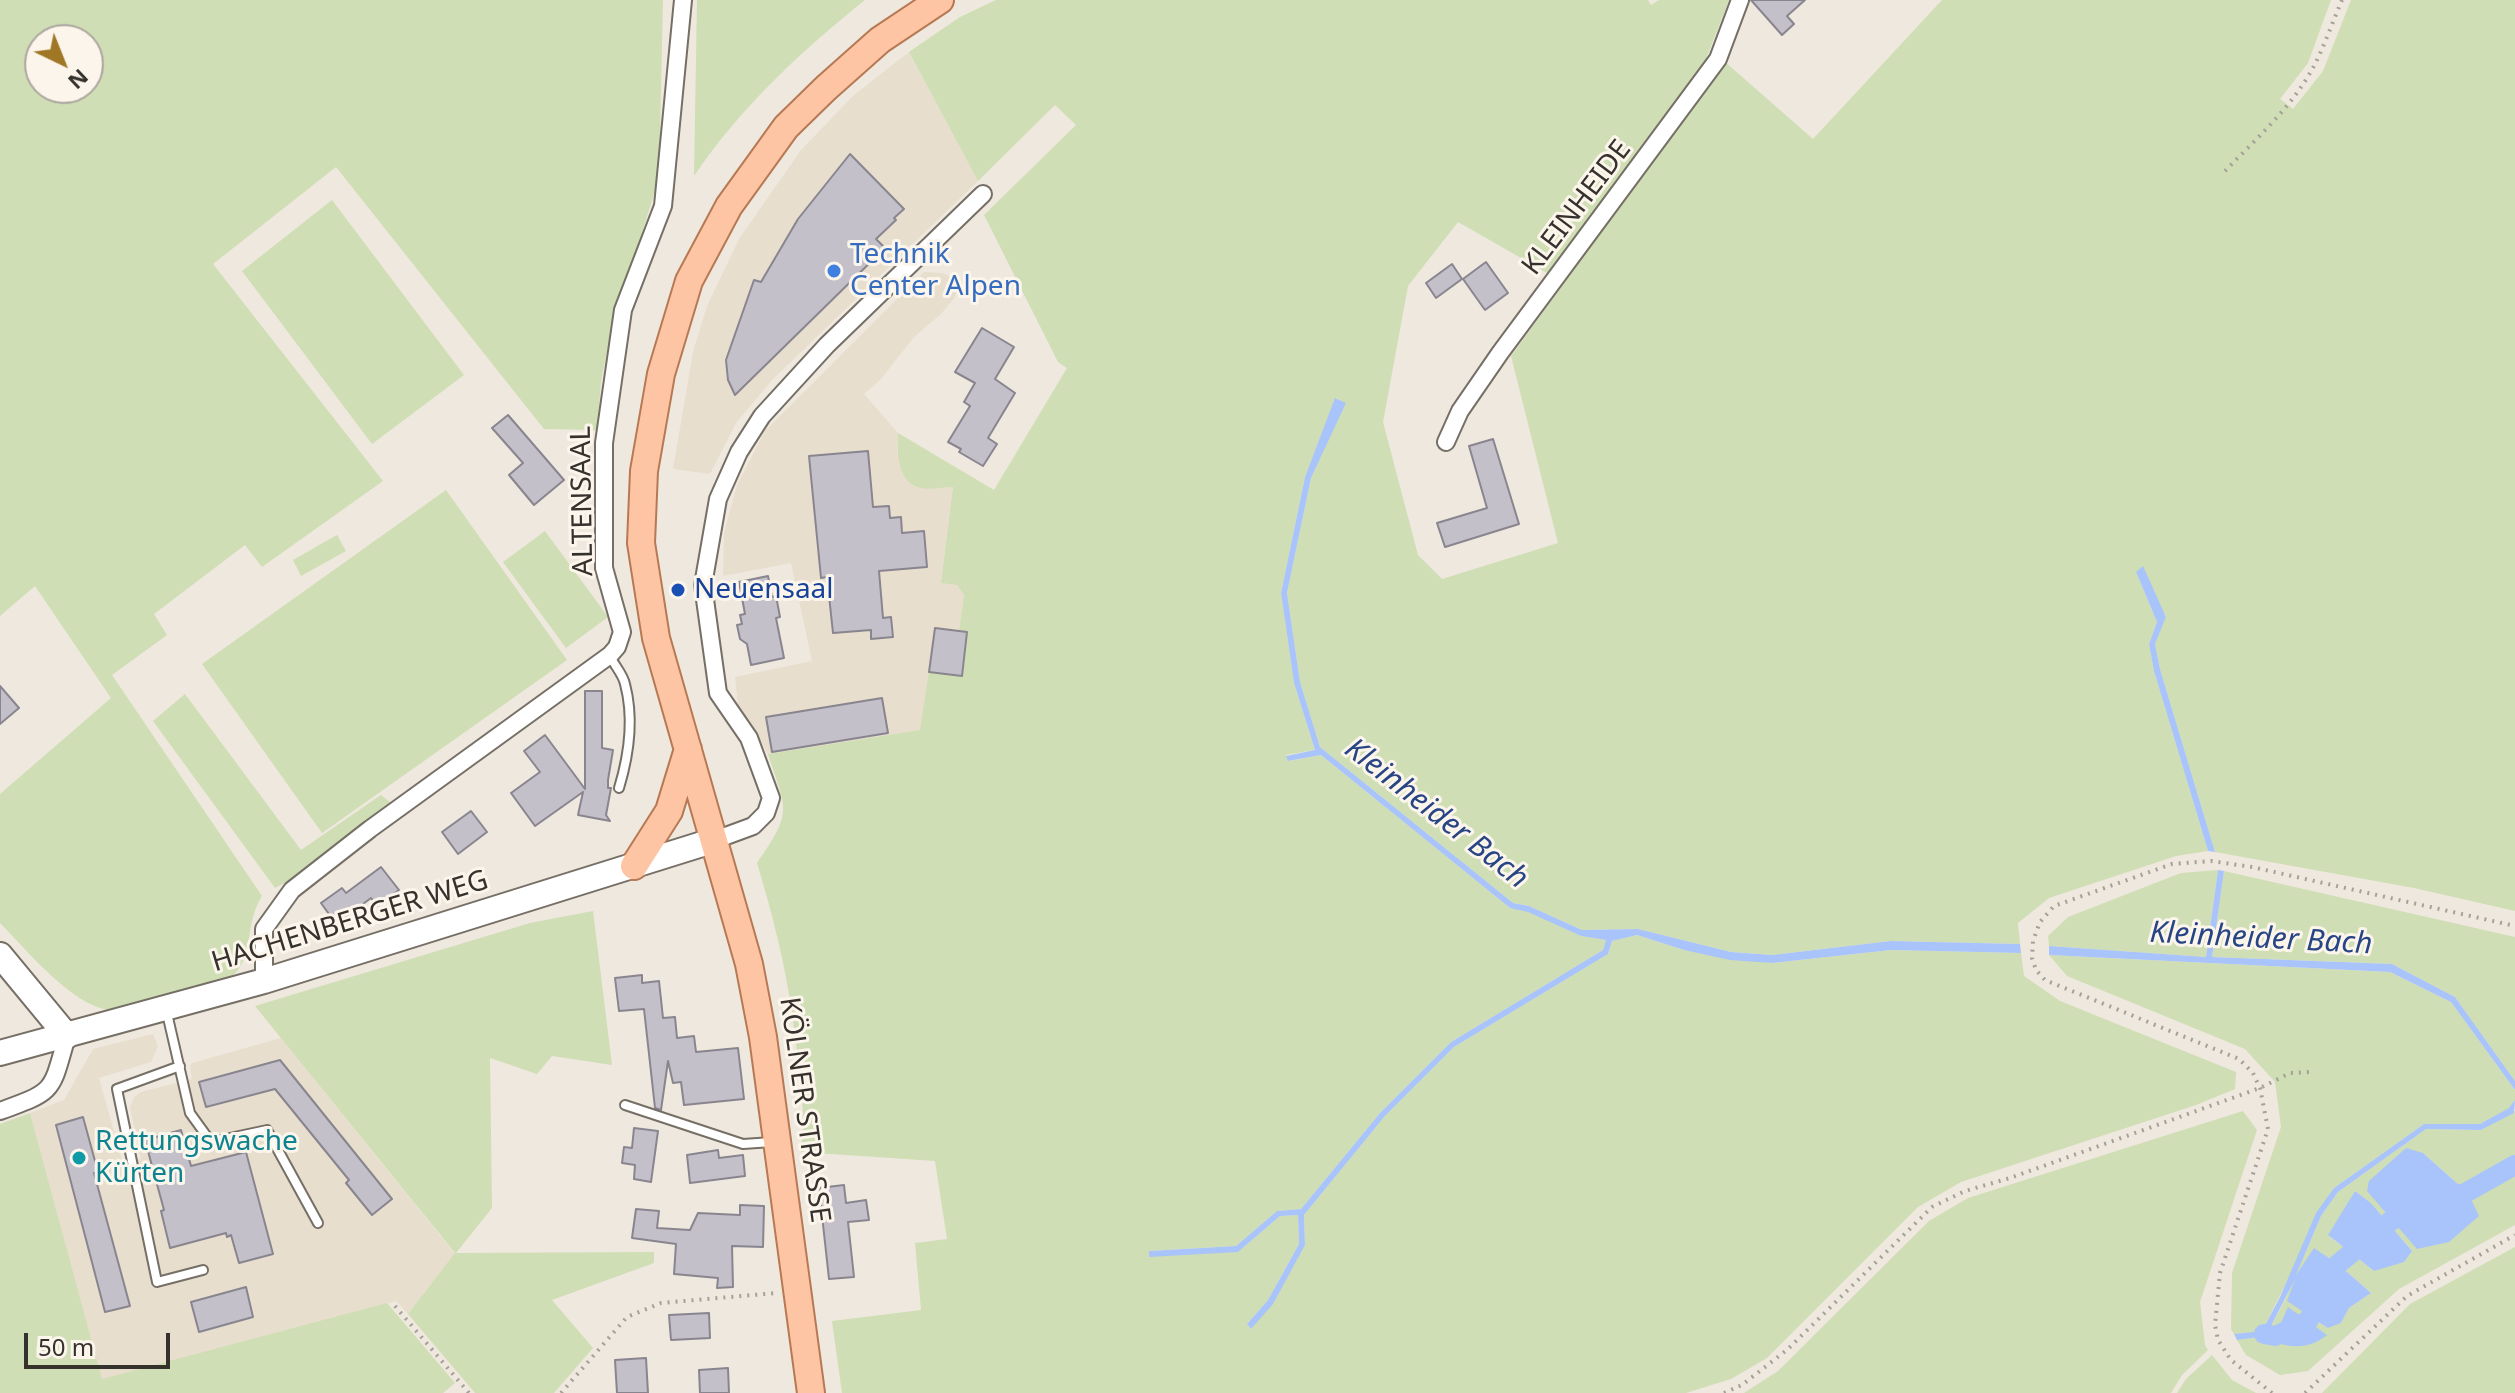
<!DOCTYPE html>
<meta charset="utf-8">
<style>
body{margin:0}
#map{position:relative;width:2515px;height:1393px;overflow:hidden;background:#efe8de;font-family:"Noto Sans",sans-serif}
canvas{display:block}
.north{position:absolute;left:24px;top:24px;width:80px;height:80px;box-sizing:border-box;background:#fcf5eb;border:2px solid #aca79f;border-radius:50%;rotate:137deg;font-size:22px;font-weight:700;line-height:32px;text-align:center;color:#35322e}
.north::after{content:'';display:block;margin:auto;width:28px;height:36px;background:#9f7725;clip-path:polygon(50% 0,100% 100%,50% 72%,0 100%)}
.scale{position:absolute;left:24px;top:1333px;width:146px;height:36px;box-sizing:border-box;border:4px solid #35322e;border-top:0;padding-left:10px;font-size:24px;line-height:28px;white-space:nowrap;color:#35322e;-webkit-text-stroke:6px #fcf5eb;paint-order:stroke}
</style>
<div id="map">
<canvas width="2515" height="1393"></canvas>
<div class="north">N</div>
<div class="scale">50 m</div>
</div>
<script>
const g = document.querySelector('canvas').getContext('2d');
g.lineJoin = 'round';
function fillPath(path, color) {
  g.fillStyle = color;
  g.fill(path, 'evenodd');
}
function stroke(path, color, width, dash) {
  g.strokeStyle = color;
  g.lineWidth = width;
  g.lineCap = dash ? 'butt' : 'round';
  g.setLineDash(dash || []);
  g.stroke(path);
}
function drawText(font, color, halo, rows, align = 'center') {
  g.font = font + ' "Noto Sans",sans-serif';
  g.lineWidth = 6;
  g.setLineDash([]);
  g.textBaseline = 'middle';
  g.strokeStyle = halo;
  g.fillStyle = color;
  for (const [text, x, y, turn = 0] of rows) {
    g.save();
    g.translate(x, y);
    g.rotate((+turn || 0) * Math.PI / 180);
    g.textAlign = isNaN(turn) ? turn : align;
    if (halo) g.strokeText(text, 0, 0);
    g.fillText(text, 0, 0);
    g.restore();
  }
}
const built = new Path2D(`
 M909,52L978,181L772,380L736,423L710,474L673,469L693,352L707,306L739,239L801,150L854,95Z
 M924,272L942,273L949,276L955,282L957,290L955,297L941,314L914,337L881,379L864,394L898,433L897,451L922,488L953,486L941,582L957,585L964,595L959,631L967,632L962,676L921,730L768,754L738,705L735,677L812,661L791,563L723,576L724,533L737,485L765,431Z
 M153,1034L158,1046L151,1062L99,1078L123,1164L141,1159L130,1108L134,1097L141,1092L192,1079L190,1066L192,1063L281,1038L455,1254L408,1314L396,1301L102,1380L30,1113L64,1100L93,1049Z`);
const green = new Path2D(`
 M0,0H663L659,178L610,335L601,382L597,430L544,429L336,167L213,264L383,481L262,567L245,545L154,614L167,635L112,675L262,896C245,923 254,947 238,970C231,981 195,990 182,994C165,997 124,1011 110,1010C72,1006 26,949 0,923V794L111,698L35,586L0,616ZM40,40H88V88H40Z
 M697,0H865C800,52 741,107 694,176Z
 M996,0H1648L1651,5L1659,0H1729L1704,64L1549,274L1458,222L1408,286L1383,422L1418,555L1442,579L1558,543L1511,356L1708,86L1724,61L1813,139L1942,0H2331L2308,63L2280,99L2293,109L2323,71L2351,0H2515V911L2414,888L2215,852L2160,669L2155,644L2166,616L2136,572L2157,622L2149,644L2154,671L2208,851L2176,856L2049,898L2018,923L2020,944L1891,941L1772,955L1731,952L1638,929L1582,930L1529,906L1513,903L1320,747L1300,682L1287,593L1311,478L1345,403L1336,398L1305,477L1281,593L1294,683L1315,750L1286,755L1289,761L1321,755L1510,908L1528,911L1581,936L1606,940L1603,950L1451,1042L1380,1113L1301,1209L1277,1211L1236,1246L1149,1251L1238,1252L1280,1216L1298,1215L1299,1244L1268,1300L1247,1324L1251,1329L1305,1245L1304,1215L1385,1116L1454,1047L1608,954L1612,941L1637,935L1684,950L1772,963L1891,950L2021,953L2024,976L2060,1001L2236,1072L2235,1089L2196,1105L1961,1182L1918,1207L1767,1358L1731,1379L1686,1393H842L832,1321L921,1310L915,1243L947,1239L935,1161L801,1152C805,1121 802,1092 798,1061C791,989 778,933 757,863C793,811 787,812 768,754L920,730L929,672L962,675L967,633L959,631L964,595L957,585L941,583L953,487C943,487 930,490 921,488C897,483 897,452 898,433L994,490L1067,368L1058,362L984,215L1076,125L1055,105L978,181L909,52L960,17Z
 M332,200L464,375L372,444L242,271Z
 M446,490L567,660L322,833L202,664Z
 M545,531L608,617L566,648L503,562Z
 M337,535L346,551L301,576L293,560Z
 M185,694L301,850L381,795L395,806L296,877L275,888L153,721Z
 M2218,870L2206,957L2049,946L2048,936L2068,917L2181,873Z
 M2224,871L2515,937V1081L2455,997L2392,964L2212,957Z
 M593,911L612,1065L552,1056L537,1074L490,1058L492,1208L456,1253L654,1252V1263L552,1300L593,1348L554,1393H475L408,1314L455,1253L255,1006L530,923Z
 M2049,955L2390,972L2451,1002L2515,1090V1100L2510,1108L2480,1124H2424L2334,1188L2262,1331L2234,1334L2231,1329L2232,1273L2281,1127L2275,1082L2245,1049L2067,976Z
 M2243,1111L2257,1130L2200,1302L2205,1345L2208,1350L2182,1375L2171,1393H1744L1778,1371L1929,1221L1968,1198Z
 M2515,1111V1162L2485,1179L2489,1183L2515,1169V1225L2399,1289L2308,1371L2280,1375L2246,1355L2237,1340L2266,1336L2285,1300L2321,1216L2338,1192L2426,1129L2481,1130ZM2423,1153L2468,1193L2367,1191ZM2355,1191L2371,1203L2412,1251L2374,1271L2329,1236ZM2314,1249L2338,1264L2371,1293L2349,1308L2341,1323Z
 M30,1113L102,1379L387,1303L455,1383L443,1393H0V1124Z
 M2515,1247V1393H2322L2410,1304Z
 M2212,1355L2232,1380L2256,1393H2177L2186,1379Z`);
const water = new Path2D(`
 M1335,398L1346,403L1311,478L1287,593L1300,682L1320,747L1513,903L1529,906L1582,930L1638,929L1731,952L1772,955L1891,941L2020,944L2021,953L1891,950L1772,963L1730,960L1684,950L1637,935L1612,941L1608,954L1454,1047L1385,1116L1304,1215L1305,1245L1273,1304L1251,1329L1247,1324L1268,1300L1299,1244L1298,1215L1280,1216L1238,1252L1149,1257V1251L1236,1246L1277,1211L1301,1209L1380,1113L1451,1042L1603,950L1606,940L1581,936L1528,912L1510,908L1321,755L1288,761L1286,756L1315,750L1294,683L1281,593L1305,477Z
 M2143,566L2166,617L2155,644L2160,669L2215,852L2208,851L2154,671L2149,644L2157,622L2136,572Z
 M2218,870L2224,871L2212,957L2392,964L2455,997L2515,1081V1090L2451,1002L2390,972L2049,955V946L2206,957Z
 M2515,1100L2514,1113L2481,1130L2426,1129L2338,1192L2321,1216L2296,1275L2314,1248L2338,1264L2371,1293L2349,1308L2341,1323L2328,1328L2287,1301L2295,1279L2266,1336L2237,1340L2234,1334L2262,1331L2280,1297L2316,1213L2334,1188L2424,1124H2480L2509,1108Z
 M2406,1148L2423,1153L2468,1193L2479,1216L2449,1242L2417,1249L2367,1191L2369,1181Z
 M2355,1191L2371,1203L2412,1251L2404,1262L2374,1271L2328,1235Z
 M2288,1307L2327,1335C2312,1347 2296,1349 2278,1343L2275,1336Z`);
const canal = new Path2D(`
 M2264,1334L2275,1336L2308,1321L2338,1264L2392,1220L2467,1192L2515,1165`);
const building = new Path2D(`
 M1751,0H1805L1787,16L1794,24L1782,35Z
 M850,154L904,209L894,218L896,220L876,239L885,248L735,395L728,380L726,360L754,280L761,282L798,219Z
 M1486,262L1508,293L1485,310L1463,279Z
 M1452,264L1462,279L1436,298L1426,283Z
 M982,328L1014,347L995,379L1015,393L988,438L997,444L983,466L959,452L961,449L948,442L970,406L964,402L975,383L955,372Z
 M508,415L564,480L534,505L509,475L523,463L492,428Z
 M1493,439L1519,524L1445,547L1437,523L1487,508L1469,446Z
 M868,451L873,507L889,506L890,518L901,517L902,533L924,531L927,567L879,571L883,618L891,617L893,637L871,639V630L833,633L827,577L821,578L809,456Z
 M768,576L772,597L776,596L780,617L776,618L784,658L751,665L747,644L740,639L737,625L742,624L740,615L745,614L739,582Z
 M935,628L967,632L962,676L929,672Z
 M0,686L19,708L0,724Z
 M585,691H602V748L613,750L608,780V788H611L606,815L610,821L578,815L583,792L535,826L511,793L540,772L524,751L545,735L585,789Z
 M882,698L888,733L772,752L766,717Z
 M471,811L487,832L458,854L442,832Z
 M381,867L399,890L377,906L371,898L336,924L321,903L342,888L346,893Z
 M642,975V983L659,981L663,1018L675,1017L677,1038L694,1036L696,1052L738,1048L744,1099L684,1105L681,1082L673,1083L668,1061L661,1110L655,1108L644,1009L619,1011L615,978Z
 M280,1060L392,1199L372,1215L346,1183L349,1180L275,1089L206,1107L199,1082Z
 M83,1117L98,1172L94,1173L130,1306L105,1312L56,1125Z
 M634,1128L658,1131L651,1182L634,1179L635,1165L622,1163L624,1147L632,1148Z
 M181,1130L191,1166L246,1152L273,1254L239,1263L231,1235L227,1237L226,1233L170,1248L161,1211L164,1210L145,1140Z
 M718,1150L719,1158L743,1155L745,1176L690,1183L687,1155Z
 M844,1185L846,1203L866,1200L869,1220L848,1222L854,1277L829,1279L819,1188Z
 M740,1205L764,1206L763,1247L732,1246L733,1287L717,1288L718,1278L674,1274L676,1244L632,1238L636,1209L659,1211L657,1228L690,1230L698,1213L740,1215Z
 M246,1287L253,1317L199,1332L191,1302Z
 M709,1313L710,1338L671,1340L669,1315Z
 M646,1358L648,1393H617L615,1360Z
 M728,1368L729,1393H700L699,1370Z`);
const path = new Path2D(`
 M2225,171C2257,138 2294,105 2315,64C2325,44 2333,21 2342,0
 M395,1306L469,1393
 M561,1393L627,1317L661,1303L776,1293
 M1724,1393L1742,1385L1788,1349L1932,1207L1965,1191L2010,1178L2260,1088L2290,1073L2310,1072
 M2272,1393L2231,1360L2218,1340L2215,1325L2220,1273L2268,1129L2260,1088L2253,1073L2239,1059L2045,980L2036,970L2032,958L2033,941L2040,922L2054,906L2172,864L2211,861L2252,867L2515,926
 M2305,1393L2407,1296L2515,1235`);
const lane = new Path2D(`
 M610,656C614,665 623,674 625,684C634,718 629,755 619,788
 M166,1009L190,1113L211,1142L267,1130L318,1223
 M180,1066L117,1089L157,1282L203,1270
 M625,1105L743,1144L772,1142`);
const street = new Path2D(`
 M1446,442L1460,411L1500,353L1718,59L1740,0
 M715,840L753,826L766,813L771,798L749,738L718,693L703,585L718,499L739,452L762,416L827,345L983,194
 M264,981V929L292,890L370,829L610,655L617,647L622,632L604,568V443L623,310L663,206L683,0
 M0,1111C56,1091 51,1092 67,1036`);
const secondary = new Path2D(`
 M0,955L67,1036
 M0,1053L264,981L715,840`);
const primary = new Path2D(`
 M634,866L669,811L688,749
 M811,1393L763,1037L749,964L656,638L641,543L644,471L661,374L689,281L729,206L786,127L826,88L880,40L940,0`);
const markers = [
 [834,271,8,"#3f7fe0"],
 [678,590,8,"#1a4fb4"],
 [79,1158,8,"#0f9aa8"]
];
const streetNames = [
 ["KLEINHEIDE",1577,208,-53],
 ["ALTENSAAL",583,501,-91],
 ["HACHENBERGER WEG",350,922,-17],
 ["KÖLNER STRASSE",804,1110,82]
];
const shopNames = [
 ["Technik",850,255],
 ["Center Alpen",850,287]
];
const transitNames = [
 ["Neuensaal",694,590]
];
const cultureNames = [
 ["Rettungswache",95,1142],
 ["Kürten",95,1174]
];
const waterNames = [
 ["Kleinheider Bach",1436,814,38],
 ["Kleinheider Bach",2261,939,3]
];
fillPath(built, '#e8decd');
fillPath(green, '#cfdeb4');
fillPath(water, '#a9c4fb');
stroke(canal, '#a9c4fb', 20);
fillPath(building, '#c4c0ca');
stroke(building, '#89858f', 2);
stroke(lane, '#756f66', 12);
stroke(street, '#756f66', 20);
stroke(secondary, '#756f66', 28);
stroke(primary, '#b67954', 30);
stroke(path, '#a5a098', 4, [2, 6]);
stroke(lane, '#fff', 8);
stroke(street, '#fff', 16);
stroke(secondary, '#fff', 24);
stroke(primary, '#fdc5a4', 26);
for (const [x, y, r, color] of markers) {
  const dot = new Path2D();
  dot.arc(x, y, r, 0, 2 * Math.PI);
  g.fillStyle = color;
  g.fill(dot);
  stroke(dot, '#fcf5eb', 3);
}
drawText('28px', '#35322e', '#fcf5eb', streetNames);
drawText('28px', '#366cbe', '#fcf5eb', shopNames, 'left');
drawText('28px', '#164399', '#fcf5eb', transitNames, 'left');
drawText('28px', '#0d838f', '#fcf5eb', cultureNames, 'left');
drawText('italic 30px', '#274484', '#fcf5eb', waterNames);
</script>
